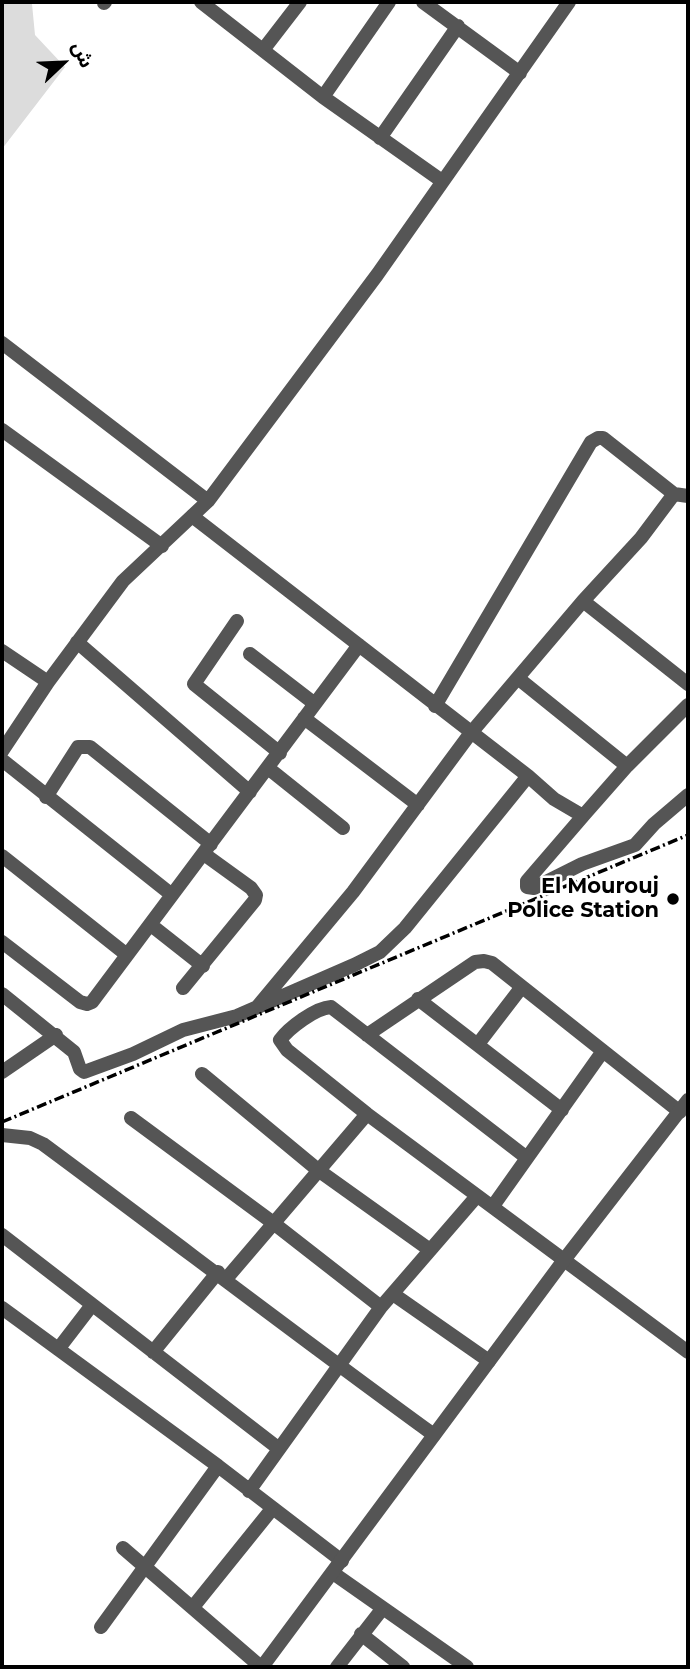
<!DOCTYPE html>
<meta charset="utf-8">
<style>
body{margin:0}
#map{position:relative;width:690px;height:1669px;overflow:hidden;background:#fff;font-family:Montserrat,"Noto Sans Arabic",sans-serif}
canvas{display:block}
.frame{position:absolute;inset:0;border:4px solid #000;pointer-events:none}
.north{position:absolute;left:28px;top:28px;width:70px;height:70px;-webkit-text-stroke:5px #fff;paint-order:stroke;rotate:67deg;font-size:19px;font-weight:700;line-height:28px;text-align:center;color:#000}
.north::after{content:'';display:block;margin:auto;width:24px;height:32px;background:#000;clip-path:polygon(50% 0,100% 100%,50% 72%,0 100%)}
</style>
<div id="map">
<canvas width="690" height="1669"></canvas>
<div class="frame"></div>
<div class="north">ش</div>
</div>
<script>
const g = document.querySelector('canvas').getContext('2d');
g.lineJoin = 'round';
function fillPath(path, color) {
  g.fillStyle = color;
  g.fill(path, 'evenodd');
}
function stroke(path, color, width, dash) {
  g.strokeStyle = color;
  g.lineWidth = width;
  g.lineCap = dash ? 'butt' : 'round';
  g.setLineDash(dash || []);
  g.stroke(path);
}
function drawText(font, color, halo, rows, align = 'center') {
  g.font = font + ' Montserrat,sans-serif';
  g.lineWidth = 5;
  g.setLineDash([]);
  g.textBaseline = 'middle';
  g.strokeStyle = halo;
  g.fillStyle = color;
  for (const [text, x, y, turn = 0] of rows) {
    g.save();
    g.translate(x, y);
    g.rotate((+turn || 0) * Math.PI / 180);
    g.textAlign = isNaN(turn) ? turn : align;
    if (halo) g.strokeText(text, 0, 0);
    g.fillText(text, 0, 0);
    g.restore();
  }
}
const green = new Path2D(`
 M2,2H29L32,4L35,35L65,67L2,149Z`);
const minor = new Path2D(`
 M201,2L323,97L442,181
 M423,2L520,73
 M104,3L105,2
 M263,50L300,2
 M323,97L389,2
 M380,138L458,26
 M2,343L208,501
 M2,430L162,546
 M192,516L528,776L554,799L583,816L627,766L688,705
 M583,601L688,684
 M237,621L194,684L280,753
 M77,642L250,792
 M2,651L48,682
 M250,654L315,704
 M519,679L627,766
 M435,706L591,442L598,438H603L674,494L688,496
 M304,718L418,805
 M2,751L48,682L123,581L208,501L377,275L569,2
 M2,760L172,895
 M268,768L343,828
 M46,797L78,747H90L211,844
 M583,816L527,881V887L534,888L582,864L635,845L654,824L688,795
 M2,856L127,955
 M151,925L203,966
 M2,942L80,1002L87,1004L92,1002L359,645
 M183,988L255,900L256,895L251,888L204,854
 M2,994L74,1052L80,1069L84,1072L133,1054L183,1030L237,1016L354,965L380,952L405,928L528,776
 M418,999L562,1110
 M258,1006L353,892L470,734L583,601L641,538L674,494
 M367,1035L475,962L484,961L492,963L603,1051
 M478,1044L521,988
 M2,1072L56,1035
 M202,1074L318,1170L430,1250
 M131,1118L272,1222L381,1307
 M2,1135L30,1138L43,1144C174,1241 303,1340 434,1435
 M527,1158L331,1007C315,1008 289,1028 280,1040L287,1050L367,1114L688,1352
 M493,1206L603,1051L680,1112
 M2,1235L278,1448
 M226,1279L367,1114
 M393,1294L489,1361
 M2,1308L218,1466L342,1561
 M59,1348L92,1305
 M153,1352L218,1272
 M249,1491L381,1307L477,1196
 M123,1548L261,1667
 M333,1573L467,1667
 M193,1607L272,1509
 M101,1627L218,1466
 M361,1634L403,1667
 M337,1667L383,1608`);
const tertiary = new Path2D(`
 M262,1667L564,1260L688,1100`);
const rail = new Path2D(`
 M2,1122L688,835`);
const markers = [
 [673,899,7,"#000"]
];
const poiNames = [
 ["El Mourouj",659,887],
 ["Police Station",659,911]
];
fillPath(green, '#dcdcdc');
stroke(minor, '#555', 14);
stroke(tertiary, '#555', 14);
stroke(rail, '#000', 3.5, [10, 3.5, 2, 3.5]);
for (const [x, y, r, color] of markers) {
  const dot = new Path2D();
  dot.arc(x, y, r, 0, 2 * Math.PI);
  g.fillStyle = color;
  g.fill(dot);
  stroke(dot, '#fff', 2.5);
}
drawText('bold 21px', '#000', '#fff', poiNames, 'right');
</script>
